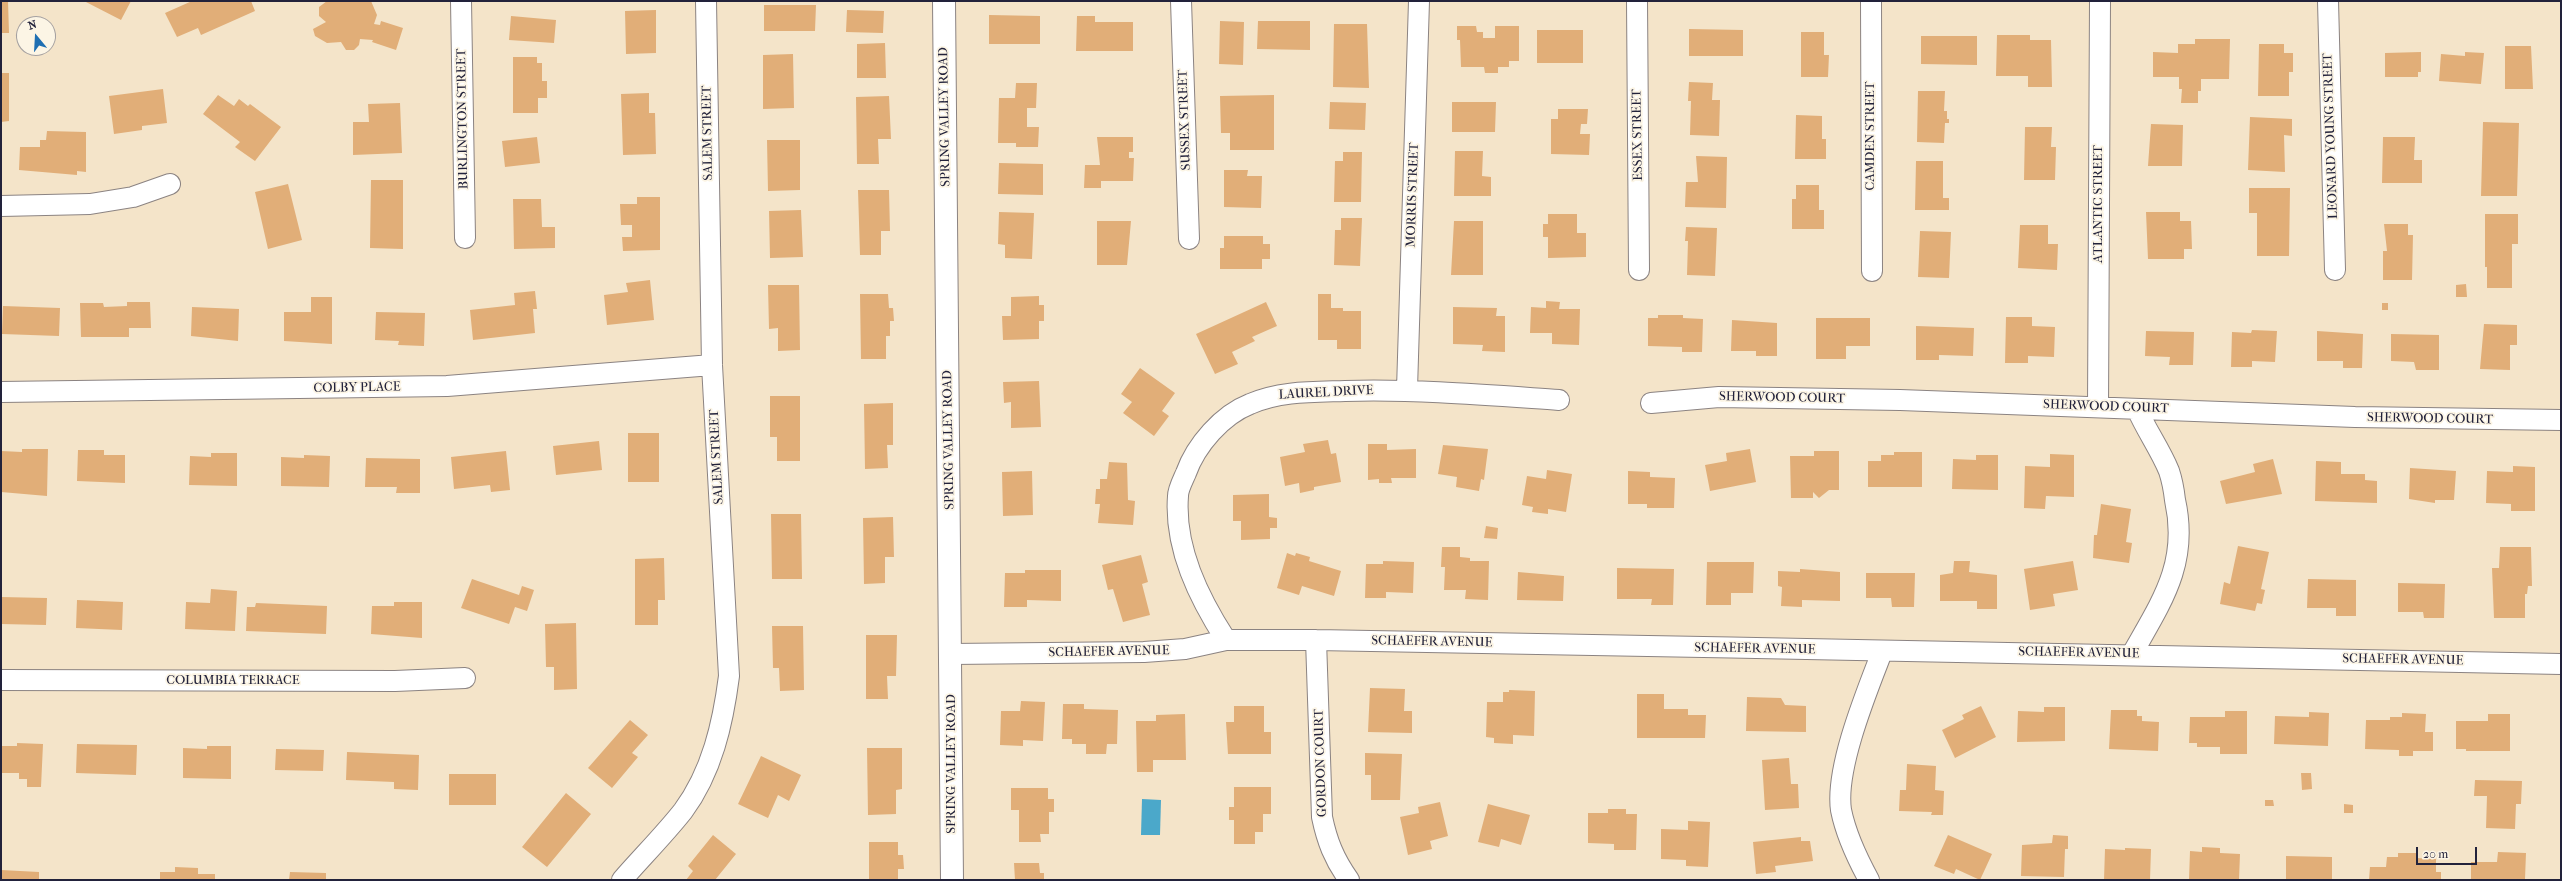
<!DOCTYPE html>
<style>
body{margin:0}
#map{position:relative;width:2562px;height:881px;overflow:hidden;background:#f4e4c9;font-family:"IM FELL French Canon",serif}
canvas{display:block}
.frame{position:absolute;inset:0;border:2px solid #22223b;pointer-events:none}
.north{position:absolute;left:16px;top:16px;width:40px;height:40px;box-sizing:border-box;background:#fcf5e5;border:1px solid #a5a1a1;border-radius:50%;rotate:342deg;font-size:11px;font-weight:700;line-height:16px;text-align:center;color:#22223b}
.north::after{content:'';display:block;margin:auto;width:14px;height:18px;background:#1f6fb2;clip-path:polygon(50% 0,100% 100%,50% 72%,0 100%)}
.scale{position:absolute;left:2416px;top:847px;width:61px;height:18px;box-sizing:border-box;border:2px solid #22223b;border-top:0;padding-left:5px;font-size:12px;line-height:14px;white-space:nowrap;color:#22223b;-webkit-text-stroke:3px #fcf5e5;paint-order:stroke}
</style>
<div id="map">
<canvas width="2562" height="881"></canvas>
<div class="frame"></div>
<div class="north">N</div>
<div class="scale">20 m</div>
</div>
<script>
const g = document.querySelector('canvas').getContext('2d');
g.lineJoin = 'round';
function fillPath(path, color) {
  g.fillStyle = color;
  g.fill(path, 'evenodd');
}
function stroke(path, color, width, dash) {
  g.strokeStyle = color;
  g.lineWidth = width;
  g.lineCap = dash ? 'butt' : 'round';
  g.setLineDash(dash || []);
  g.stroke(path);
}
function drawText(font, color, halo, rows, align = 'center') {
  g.font = font + ' "IM FELL French Canon",serif';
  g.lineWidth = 3.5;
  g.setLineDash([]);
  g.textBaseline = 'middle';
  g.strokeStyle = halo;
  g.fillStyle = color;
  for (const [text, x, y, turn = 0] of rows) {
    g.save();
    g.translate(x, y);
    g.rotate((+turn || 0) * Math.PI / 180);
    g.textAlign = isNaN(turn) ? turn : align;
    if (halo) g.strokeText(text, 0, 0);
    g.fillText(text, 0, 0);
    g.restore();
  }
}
const water = new Path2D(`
 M1142,799L1161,800L1160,835H1141Z`);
const building = new Path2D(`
 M1,1H8L9,33H1Z
 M84,1H131L121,20Z
 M192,1H251L255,11L201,35L198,28L177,37L165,13Z
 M327,1H371L377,15L374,24L380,25L381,21L403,28L396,50L372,42L373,40L360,39L359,45L354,50H346L341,42L327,43L315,36L313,29L326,22L319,16V7Z
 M764,5H816L815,31H764Z
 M656,10V53L626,54L625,11Z
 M847,10L884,11L883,33L846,32Z
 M989,15L1040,16V44H989Z
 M511,16L556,20L554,43L509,40Z
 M1077,16H1095V22H1133V51H1076Z
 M1220,21L1244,22L1243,65L1219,64Z
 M1258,21H1310V50L1257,49Z
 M1334,24H1367L1369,88L1333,87Z
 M1457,26H1476L1477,32H1483V38H1495V26H1519V61H1509V67H1498V73H1485L1484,67H1461L1460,40H1457Z
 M1689,29L1743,30V56H1689Z
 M1537,30H1583V63H1537Z
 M1801,32H1824V55H1829L1828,77H1801Z
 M1997,35H2030V40H2051L2052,87H2028V76H1996Z
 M1921,36H1977V65L1921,64Z
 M2195,39H2230L2229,79H2201V91H2198V103H2181L2182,89H2179V77H2153V52L2178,53V44H2195Z
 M885,43L886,78H857V44Z
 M2259,44H2284V53H2293V72H2289V96H2258Z
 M2505,46H2531L2533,89H2505Z
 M2421,52V72H2418V77H2385V53Z
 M2465,52L2484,53L2481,84L2439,81L2441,54L2465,56Z
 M793,54L794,108L763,109V55Z
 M513,57H537V63H542V81H547V98H538V113H513Z
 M1,73H9V121L1,122Z
 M1689,82L1713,83L1712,100H1720L1719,136L1690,135L1691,101H1688Z
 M1016,83H1037L1036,108H1027V127H1039L1038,147H1016V143H998L999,98H1015Z
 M163,89L167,123L142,126V130L114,134L109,96Z
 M1918,91H1945L1944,111H1947V119H1949V123H1945L1944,143L1917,142Z
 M649,93V113H655L656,154L623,155L621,94Z
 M218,95L234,106L239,99L248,106L250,104L281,127L255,161L235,147L240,142L203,114Z
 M1274,95V150H1230V133H1221L1220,96Z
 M889,96L891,139H878L879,164H857L856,97Z
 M1330,102L1366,103L1365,130L1329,129Z
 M1452,102H1496L1495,132H1452Z
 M400,103L402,153L353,155V122H369L368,104Z
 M1558,109H1588L1587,124H1581L1580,134H1590L1589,155L1551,154V119H1558Z
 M1796,115L1822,116V139H1826V159H1795Z
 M2250,117L2292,119V136L2284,135L2285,172L2248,170Z
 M2483,122L2519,123L2517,196H2481Z
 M2151,124L2183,125L2182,166H2148Z
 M2025,127H2052L2051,147H2056L2055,180H2024Z
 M47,131L86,132V172L77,171V175L19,170L20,147H40V140H46Z
 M537,137L540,163L505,167L502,141Z
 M1097,137H1133V152H1129V158H1134L1133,181H1101V188H1084L1085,165H1100Z
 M2383,137H2415L2414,160H2422V183H2382Z
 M767,140H800V190L768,191Z
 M1455,151H1483L1482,176L1491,177V196H1454Z
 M1343,152H1362L1361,202H1334L1335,161H1343Z
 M1696,156L1727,157L1726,208L1685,207L1686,182H1698Z
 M1916,161H1943V198H1949V210H1915Z
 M999,163L1043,164V195L998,194Z
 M1224,170H1248L1247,176H1262L1261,208L1224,207Z
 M371,180H403V249L370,248Z
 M288,184L302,240L268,249L255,192Z
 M1796,185H1819V210H1824V229H1792V199H1796Z
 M2249,188H2290L2289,256H2257V213H2249Z
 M858,190H889L890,231H881V255H860Z
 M637,197H660V250L623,251L622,237H632V225H621L620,204H637Z
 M513,199H541L542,227H555V248L514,249Z
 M801,210L803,257L770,258L769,211Z
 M999,212L1034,213L1032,259L1005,258V245L998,244Z
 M2146,212H2180V221H2191L2192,249H2184V259H2148Z
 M1548,214H1577V233H1586V257L1548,258V237H1543V224H1548Z
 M2485,214H2518V244H2512V288H2487V267H2485Z
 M1341,218H1362L1360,266L1334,265L1335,230H1341Z
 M1097,221H1131L1127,265H1097Z
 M1454,221H1483V275H1451Z
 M2384,224H2408V235H2413L2412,280H2383V251H2387Z
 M2020,225H2048V244H2058L2057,270L2018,268Z
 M1686,227L1717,228L1715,276L1687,275L1688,241H1685Z
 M1920,231L1951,232L1949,278L1918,277Z
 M1224,236H1263V244H1270V259H1262V269H1220V248H1224Z
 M650,280L654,320L607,325L604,295L628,292L626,283Z
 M2466,284L2467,297H2456V285Z
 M768,285H799L800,350L778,351V328L769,329Z
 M535,291L537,309H533L535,333L473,340L470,310L515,305L514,293Z
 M860,294H888L889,308H893L894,321H890V336H886V359H861Z
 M1318,294H1331V308H1343V311H1361V349H1337V340H1318Z
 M1039,296V305H1044V321H1039V339L1003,340L1002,316H1011V297Z
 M311,297H332V344L284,341V312H311Z
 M1546,301L1560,302L1559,309H1580L1579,345L1552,344V333H1530L1531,307L1546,308Z
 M127,302H150L151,328H129V337H81L80,303H103L104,307L127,306Z
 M1266,302L1277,326L1252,337L1255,341L1232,352L1238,364L1215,374L1196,334Z
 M2382,303H2388V310H2382Z
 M3,306L60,308L59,336L2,334Z
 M192,307L239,309L238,341L191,336Z
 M1453,307L1497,308L1496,316H1505V352L1482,351L1483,345L1453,344Z
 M376,312L425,313L424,346L398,345L399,341L375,340Z
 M1658,315H1683V318L1703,319L1702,352H1682V347L1648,346V318H1658Z
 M2006,317H2032V326L2055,327L2054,357L2028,356V363H2005Z
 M1816,318H1870V346H1846V359H1816Z
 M1732,320L1777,323V356H1756V351H1731Z
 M2484,324L2517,325V345H2510V370L2480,369Z
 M1916,326L1974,328L1973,356L1939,355V360H1916Z
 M2252,330L2277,331L2275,362L2252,361V367H2231L2232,332L2251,333Z
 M2146,331L2194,332L2193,365H2169L2170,357L2145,356Z
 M2317,331L2363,334L2362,368H2343V361H2317Z
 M2391,334L2439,335V370H2416L2414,362L2391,361Z
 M1140,368L1175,393L1162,411L1169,416L1154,436L1123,413L1132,402L1121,394Z
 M1039,381L1041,427L1011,428V402L1004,403L1003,382Z
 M770,396H800V461H777V437H770Z
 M893,403V445H887L888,468L865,469L864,404Z
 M628,433H659V482H628Z
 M1328,440L1331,454L1336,453L1341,482L1314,487V490L1300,493L1299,483L1285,486L1280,457L1305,452L1303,444Z
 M599,441L602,470L556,475L553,446Z
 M1368,444H1387V450L1416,449V478H1391L1392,483H1379V479L1368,480Z
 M1443,445L1488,449L1484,480L1481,479L1479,491L1456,487L1457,477L1438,474Z
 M22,449H48L47,496L1,492V451L22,452Z
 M1750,449L1756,482L1710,491L1705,465L1727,461L1726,453Z
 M78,450H104V455H125V483L77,481Z
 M506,451L510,490L491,492L490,485L454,489L451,457Z
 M1814,451H1839V490H1829L1819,498L1813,492V498H1791L1790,456H1814Z
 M1894,452H1922V487H1868V461H1881V455H1894Z
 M211,453H237V486L189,485L190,456L211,457Z
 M2050,454L2074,455V497L2046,496L2045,509L2024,508L2025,466L2050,467Z
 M304,455L330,456L329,487L281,486V457L304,458Z
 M1976,455H1998V490L1952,489L1953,459L1976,460Z
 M366,458L420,459V493H396L397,487H365Z
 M2273,459L2282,494L2226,504L2220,481L2255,472L2253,464Z
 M2316,461L2341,462V474H2365V480L2377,481V503L2315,501Z
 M1109,462L1127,463L1128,500L1135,501L1133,525L1098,523L1100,504H1095L1096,489H1100V479H1107Z
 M2513,466L2535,467V511H2511V504L2486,503L2487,471L2513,472Z
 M2410,468L2456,471L2454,500H2435V503L2409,499Z
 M1547,470L1572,474L1566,512L1548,509V514L1532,512L1533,507L1522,505L1527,476L1546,479Z
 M1032,471L1033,515L1003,516L1002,472Z
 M1628,471L1650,472V477L1675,478L1674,508H1647V504H1628Z
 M1269,494V517L1277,518V528H1270V539L1241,540V521H1233V495Z
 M2101,504L2131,509L2126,542L2132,543L2129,563L2093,558L2094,535H2097Z
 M771,514H801L802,579H772Z
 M893,517L894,557H885V583L864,584L863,518Z
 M1486,526L1498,528L1497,539L1484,538Z
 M2238,546L2269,552L2261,589L2265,590L2262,604L2257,603L2255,611L2220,604L2224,582L2230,584Z
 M1442,547H1460V557L1470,558V561H1489L1488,600L1465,599L1466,590H1444L1445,567H1441Z
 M2500,547H2531L2532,586H2528L2527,594H2525V618H2494L2492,568H2499Z
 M1287,553L1295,556L1296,553L1310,557L1309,561L1341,571L1334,596L1302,586L1299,595L1277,588Z
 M1141,555L1148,582L1142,584L1150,615L1123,622L1113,589L1108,590L1102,565Z
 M664,558L665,600H658V625H635V559Z
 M1383,561L1414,562L1413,593L1386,592V598H1365L1366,564H1383Z
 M1954,561H1970L1969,572L1997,575V609H1977V601H1940V575L1953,573Z
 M2073,561L2078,590L2053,594L2055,606L2030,610L2024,569Z
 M1707,562H1754L1753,593H1731V605H1706Z
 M1617,568L1674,569L1673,605H1651L1652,599H1617Z
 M1800,569L1840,572V601L1802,600V607L1781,606L1782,587L1778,586V571L1800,572Z
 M1025,570H1061V601L1027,600V607H1004L1005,573H1025Z
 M1518,572L1564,576L1563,601L1517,600Z
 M1866,573H1915L1914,607H1892L1891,598H1866Z
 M472,579L519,595L522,586L534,590L527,611L515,607L509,624L461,608Z
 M2308,579L2356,580V616H2336V608H2307Z
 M2398,583L2445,584L2444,618H2424L2423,612H2398Z
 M211,589L237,591L235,631L185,629L186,602L210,603Z
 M1,597L47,598L46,625L1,624Z
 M77,600L123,602L122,630L76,628Z
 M394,602H422V638L371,634L372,606H394Z
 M256,603L327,606L326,634L246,631L247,607H255Z
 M576,623L577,689L554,690V667H546L545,624Z
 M772,626H803L804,690L780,691L779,668H773Z
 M866,635H897L896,676H887L888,699H866Z
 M1370,688L1405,689L1404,711H1412V733L1368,732Z
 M1509,690L1535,691L1534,736L1513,735V744L1494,743V738L1486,737L1487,702H1503V692H1509Z
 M1637,694H1664V709H1688V715H1706L1705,738H1637Z
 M1747,697L1781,698L1785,705L1806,706V732L1746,731Z
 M1021,701L1045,702L1043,741L1023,740V746L1000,745L1001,711H1020Z
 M1063,704H1084V709L1118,710L1117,744H1107L1106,754H1086V744H1072V739H1062Z
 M1234,706H1264V732H1271V754H1228L1226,722H1234Z
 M1981,706L1996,737L1955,758L1942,730L1964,719L1962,715Z
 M2044,707H2065V741L2017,742L2018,711L2044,712Z
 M2111,710H2137V716H2142V721L2159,722L2158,751L2109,749Z
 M2225,711H2247V754H2220V747H2197V743H2189L2190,717H2225Z
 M2309,712L2329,713L2328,746L2274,744L2275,716L2309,717Z
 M2402,713L2426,714L2425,732H2433V751H2413V756H2399V750L2365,749L2366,720H2390V717H2402Z
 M1185,714L1186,760H1153V772H1137L1136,721H1156V715Z
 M2488,714H2510V751H2466V749H2456V721H2488Z
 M630,720L648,735L632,753L638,757L612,788L588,768Z
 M17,743L43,744L41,787H27V779H19V773H1V746H17Z
 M77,744L137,745L136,775L76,773Z
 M207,746H231V779L183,778V748L207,749Z
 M867,748H902V789L896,790V814L868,815Z
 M276,749L324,750L323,771L275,770Z
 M347,752L419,755L418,790L394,789V782L346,780Z
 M1365,753L1402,754L1400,800H1371V775H1365Z
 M761,756L801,775L789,801L778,795L768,818L738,804Z
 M1789,758L1791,784H1798L1799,808L1765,810L1762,760Z
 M1907,764L1936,766L1935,790L1944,791L1943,815H1931L1932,812L1899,811L1900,790H1906Z
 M2301,773H2311L2312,789L2302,790Z
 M449,774H496V805H449Z
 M2475,780L2522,781L2521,804H2516L2515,829L2486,828L2487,796H2474Z
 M1234,787H1271V814H1263V832H1255V844H1234V820H1229V807H1234Z
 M1011,788H1048V799H1054V812H1049V834H1040L1041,842H1019V810H1011Z
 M566,793L591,814L547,867L522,847Z
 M2265,800H2273L2274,806H2265Z
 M1440,802L1448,836L1430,841L1432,849L1408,855L1400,817L1419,813L1418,807Z
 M1488,804L1530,815L1521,845L1501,839L1499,847L1478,842Z
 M2344,804L2353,805V813H2344Z
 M1608,809H1626V814H1637L1636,850H1614V844L1588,843V813H1608Z
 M1688,821L1710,822L1708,867L1686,866V860L1661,859V829L1688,830Z
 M713,835L736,854L715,880H686L693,871L688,866Z
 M1948,835L1992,854L1980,880L1956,869L1954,874L1934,866Z
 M2053,835L2068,836V849H2065L2064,877L2021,876L2022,845L2052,843Z
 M1801,837V841H1810L1813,861L1775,866L1776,872L1756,874L1753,842Z
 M869,842H898V855H903L904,869H898V880H869Z
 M2202,847L2220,848V853L2240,854L2239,880H2189L2190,851L2202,852Z
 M2125,848L2151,849L2150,880H2104L2105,849L2125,850Z
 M2498,852L2526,853L2525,879L2471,880V862H2497Z
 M2398,853H2416V858L2436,859V872H2441V879L2369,880L2370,867H2386L2387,857H2398Z
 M2286,856L2332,857V880H2286Z
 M1014,863H1039L1040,873H1044V880H1015Z
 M175,867L198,868V874H215V880H160V872H175Z
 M1,870L39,872V880H1Z
 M290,872L326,873V880H289Z`);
const minor = new Path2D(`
 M461,1L465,238
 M1181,1L1189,239
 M1637,1L1639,270
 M1871,1L1872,271
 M2328,1L2335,270
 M1,206L90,204L133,197L170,184
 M1407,389L1419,1
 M1,392L447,386L712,365
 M1651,403L1719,397L1900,400L2355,417L2561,420
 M2098,406L2100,1
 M1226,640C1199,598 1174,548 1178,496C1178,489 1183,480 1186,473C1196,445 1222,415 1250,404C1280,391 1312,392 1345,391C1417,389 1487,395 1559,400
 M1316,640L1322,817C1327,841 1334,859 1349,880
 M951,654L1144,652L1185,649L1226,640H1316C1731,648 2146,654 2561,664
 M2132,654C2162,601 2189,563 2175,500C2174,491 2172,480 2169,471C2160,449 2146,430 2137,409
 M1,680L395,681L465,678
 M622,880C642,857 664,835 683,811C712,772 723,723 729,676L712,365L706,1
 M1869,880C1857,858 1846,835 1841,810C1835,768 1867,691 1882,652`);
const tertiary = new Path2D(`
 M944,1L952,880`);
const streetNames = [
 ["SPRING VALLEY ROAD",945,117,-91],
 ["BURLINGTON STREET",463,119,-91],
 ["SUSSEX STREET",1185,120,-92],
 ["SALEM STREET",708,133,-91],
 ["ESSEX STREET",1638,135,-91],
 ["CAMDEN STREET",1871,136,-90],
 ["LEONARD YOUNG STREET",2331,136,-92],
 ["MORRIS STREET",1413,195,-88],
 ["ATLANTIC STREET",2099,204,-90],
 ["COLBY PLACE",357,388,-1],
 ["LAUREL DRIVE",1326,393,-3],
 ["SHERWOOD COURT",1782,398,1],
 ["SHERWOOD COURT",2106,407,2],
 ["SHERWOOD COURT",2430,419,1],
 ["SPRING VALLEY ROAD",949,440,-91],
 ["SALEM STREET",717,457,-93],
 ["SCHAEFER AVENUE",1432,642,1],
 ["SCHAEFER AVENUE",1755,649,1],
 ["SCHAEFER AVENUE",1109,652,-1],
 ["SCHAEFER AVENUE",2079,653,1],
 ["SCHAEFER AVENUE",2403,660,1],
 ["COLUMBIA TERRACE",233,681],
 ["GORDON COURT",1321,763,-92],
 ["SPRING VALLEY ROAD",952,764,-90]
];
fillPath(water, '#4ba8ca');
fillPath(building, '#e1ae78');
stroke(minor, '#8b8382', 22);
stroke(tertiary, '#8b8382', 24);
stroke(minor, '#fff', 20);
stroke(tertiary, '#fff', 22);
drawText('13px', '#22223b', '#fcf5e5', streetNames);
</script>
